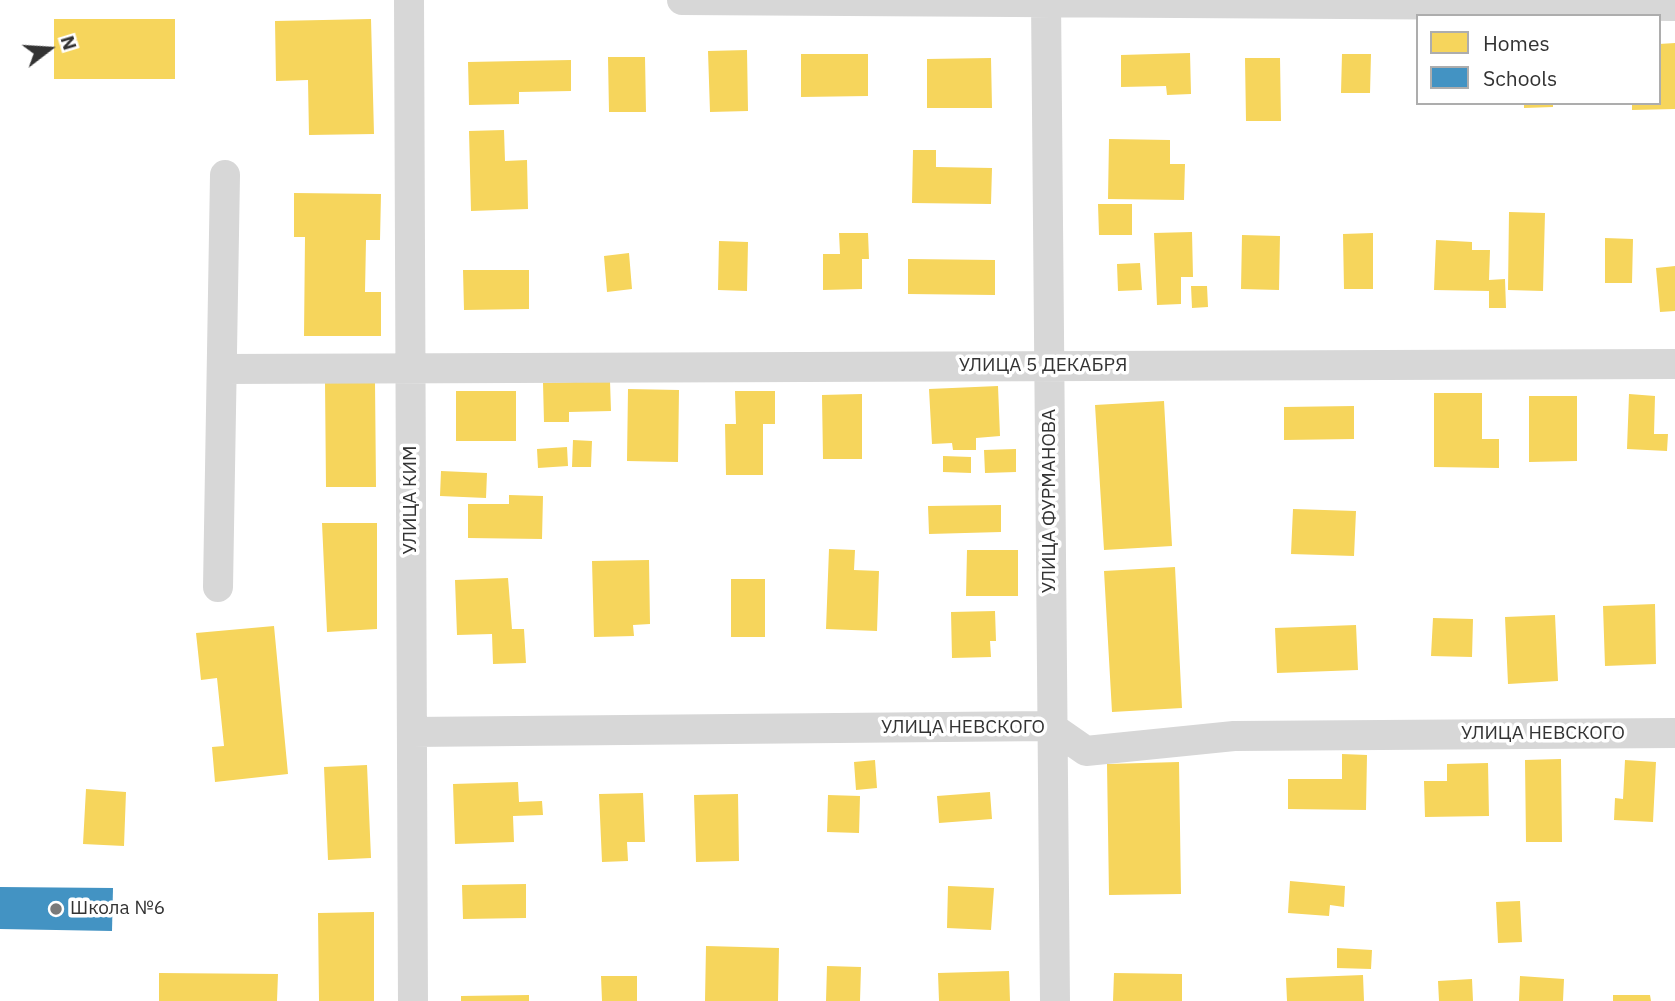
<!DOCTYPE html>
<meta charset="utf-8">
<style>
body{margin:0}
#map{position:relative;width:1675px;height:1001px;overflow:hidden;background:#fff;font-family:"IBM Plex Sans",sans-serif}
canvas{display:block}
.legend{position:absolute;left:1416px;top:14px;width:245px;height:91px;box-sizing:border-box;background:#fff;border:2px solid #adadad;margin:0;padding:9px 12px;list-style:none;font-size:21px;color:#333}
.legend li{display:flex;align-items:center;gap:14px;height:35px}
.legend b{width:35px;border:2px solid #adadad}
.north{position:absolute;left:14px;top:14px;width:70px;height:70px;-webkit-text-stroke:5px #fff;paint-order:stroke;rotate:73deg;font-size:19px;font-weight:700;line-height:28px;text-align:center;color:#333}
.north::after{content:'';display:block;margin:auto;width:24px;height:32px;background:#333;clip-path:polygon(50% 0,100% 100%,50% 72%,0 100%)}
</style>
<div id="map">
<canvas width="1675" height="1001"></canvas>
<ul class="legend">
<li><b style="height:19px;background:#f6d55c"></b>Homes</li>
<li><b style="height:19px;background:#4393c3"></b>Schools</li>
</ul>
<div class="north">N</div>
</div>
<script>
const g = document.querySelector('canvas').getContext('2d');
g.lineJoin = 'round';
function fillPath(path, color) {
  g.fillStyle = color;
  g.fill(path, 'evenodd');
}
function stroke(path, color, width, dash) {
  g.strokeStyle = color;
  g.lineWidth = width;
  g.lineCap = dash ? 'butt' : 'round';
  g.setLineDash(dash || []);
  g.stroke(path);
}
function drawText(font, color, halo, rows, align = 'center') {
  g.font = font + ' "IBM Plex Sans",sans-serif';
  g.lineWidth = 7;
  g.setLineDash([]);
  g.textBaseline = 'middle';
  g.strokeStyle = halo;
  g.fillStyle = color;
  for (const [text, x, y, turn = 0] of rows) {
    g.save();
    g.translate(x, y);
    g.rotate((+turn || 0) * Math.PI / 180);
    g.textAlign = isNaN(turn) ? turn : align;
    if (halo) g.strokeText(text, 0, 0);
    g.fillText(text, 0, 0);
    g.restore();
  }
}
const homes = new Path2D(`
 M54,19H175V79H54Z
 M371,19L374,134L309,135L308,80L276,81L275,21Z
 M1675,43V109L1632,110V103H1659V44Z
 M747,50L748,111L710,112L708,51Z
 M1190,53L1191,94L1167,95L1166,86L1121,87V55Z
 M801,54H868V96L801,97Z
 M1342,54H1371L1370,93H1341Z
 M608,57H645L646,112H609Z
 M991,58L992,108H927V59Z
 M1245,58H1280L1281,121H1246Z
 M571,60V91L519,92V104L469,105L468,62Z
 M1524,103H1553V107L1524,108Z
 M504,130L505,161L527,160L528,209L471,211L469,131Z
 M1109,139L1170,140V164H1185L1184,200L1108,199Z
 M913,150H936V167L992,168L991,204L912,203Z
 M294,193L381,194L380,240H366L365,292H381V336H304L305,237H294Z
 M1098,204H1132V235H1099Z
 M1509,212L1545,213L1543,291L1508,290Z
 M1192,232L1193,277H1181V304L1157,305L1154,233Z
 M839,233H868L869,259H862V289L823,290V254H840Z
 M1373,233V289H1344L1343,234Z
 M1242,235L1280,236L1279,290L1241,289Z
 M1605,238L1633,239L1632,283H1605Z
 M1436,240L1472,242V250H1490L1489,280L1505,279L1506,308H1489V291L1434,290Z
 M719,241L748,242L747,291L718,290Z
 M629,253L632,289L607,292L604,256Z
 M908,259L995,260V295L908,294Z
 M1140,263L1142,290L1118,291L1117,264Z
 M1675,266V311L1660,312L1656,268Z
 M463,270H529V309L464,310Z
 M1191,286H1207L1208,307L1192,308Z
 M610,381L611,411L569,412V422H544L543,383Z
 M325,382H375L376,487H326Z
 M998,386L1000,436L976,438V450H953L952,443L932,444L929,389Z
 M628,389L679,390L678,462L627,461Z
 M456,391H516V441H456Z
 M735,391H775V424H763V475H726L725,424H736Z
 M1434,393H1482V439H1499V468L1434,467Z
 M862,394V459H823L822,395Z
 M1629,394L1655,396L1654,434H1668L1667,451L1627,449Z
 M1529,396H1577V461L1529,462Z
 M1164,401L1172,546L1104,550L1095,405Z
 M1354,406V439L1284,440V407Z
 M573,440L592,441L591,467H572Z
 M567,447L568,466L538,468L537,449Z
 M1016,449V472L985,473L984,450Z
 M943,456L971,457V473L943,472Z
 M441,471L487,473L486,498L440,496Z
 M509,495L543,496L542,539L468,538V504H509Z
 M1001,505V532L929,534L928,506Z
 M1293,509L1356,511L1354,556L1291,554Z
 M322,523H377V629L327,632Z
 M829,549L855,550L854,570L879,571L877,631L826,629Z
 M967,550H1018V596H966Z
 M649,560L650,624L633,625L634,636L594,637L592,561Z
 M1175,567L1182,708L1112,712L1104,571Z
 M508,578L512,629H524L526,663L493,664L492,634L457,635L455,580Z
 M731,579H765V637H731Z
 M1655,604L1656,664L1605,666L1603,606Z
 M995,611L996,641H990L991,657L952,658L951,612Z
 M1555,615L1558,681L1508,684L1505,617Z
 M1433,618L1473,619L1472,657L1431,656Z
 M1356,625L1358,670L1277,673L1275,628Z
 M274,626L288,774L215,782L212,747L224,746L217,678L201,680L196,633Z
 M1342,754L1367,755L1366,810L1288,809V779H1342Z
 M1561,759L1562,842H1526L1525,760Z
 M875,760L877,788L856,790L854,762Z
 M1625,760L1656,762L1653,822L1614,820L1615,798L1623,799Z
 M1179,762L1181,894L1109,895L1107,764Z
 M1488,763L1489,816L1425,817L1424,781H1447V764Z
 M367,765L371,858L328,860L324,767Z
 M518,782L519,802L542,801L543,815L513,816L514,842L455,844L453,784Z
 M86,789L126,792L124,846L83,844Z
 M990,792L992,819L939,823L937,796Z
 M643,793L645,842H627L628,861L602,862L599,794Z
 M738,794L739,861L696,862L694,795Z
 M828,795L860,796L859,833L827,832Z
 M1290,881L1345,886L1344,907L1330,905L1329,916L1288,913Z
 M526,884V918L463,919L462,885Z
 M948,886L994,888L991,930L947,928Z
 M1520,901L1522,942L1498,943L1496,902Z
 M374,912V1001H319L318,913Z
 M706,946L779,948L778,1001H705Z
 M1337,948L1372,950L1371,969L1337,968Z
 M827,966L861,967L860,1001H826Z
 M1009,971L1010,1001H939L938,973Z
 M159,973L278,974L277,1001H159Z
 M1114,973L1182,974V1001H1113Z
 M1363,975L1364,1001H1287L1286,978Z
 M601,976H637V1001H602Z
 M1520,976L1564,979L1563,1001H1519Z
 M1472,979L1473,1001H1439L1438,981Z
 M529,995V1001H461V996Z
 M1613,995H1650L1651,1001H1613Z`);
const schools = new Path2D(`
 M0,887L113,888L112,931L0,929Z`);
const minor = new Path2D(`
 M409,0L413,1001
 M682,0L1675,6
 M1046,0L1055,1001
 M222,369L1675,364
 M218,587L225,175
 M412,732L1050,726L1086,751L1234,736L1675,733`);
const markers = [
 [56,909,7,"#7a7a7a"]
];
const streetNames = [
 ["УЛИЦА 5 ДЕКАБРЯ",1043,366],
 ["УЛИЦА КИМ",411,500,-90],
 ["УЛИЦА ФУРМАНОВА",1050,501,-90],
 ["УЛИЦА НЕВСКОГО",963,728],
 ["УЛИЦА НЕВСКОГО",1543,734]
];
const poiNames = [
 ["Школа №6",70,909]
];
fillPath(homes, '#f6d55c');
fillPath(schools, '#4393c3');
stroke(minor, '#d7d7d7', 30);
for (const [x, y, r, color] of markers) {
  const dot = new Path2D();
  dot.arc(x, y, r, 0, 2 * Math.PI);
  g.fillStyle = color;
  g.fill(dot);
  stroke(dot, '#fff', 2.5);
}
drawText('19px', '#333', '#fff', streetNames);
drawText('19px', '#333', '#fff', poiNames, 'left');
</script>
